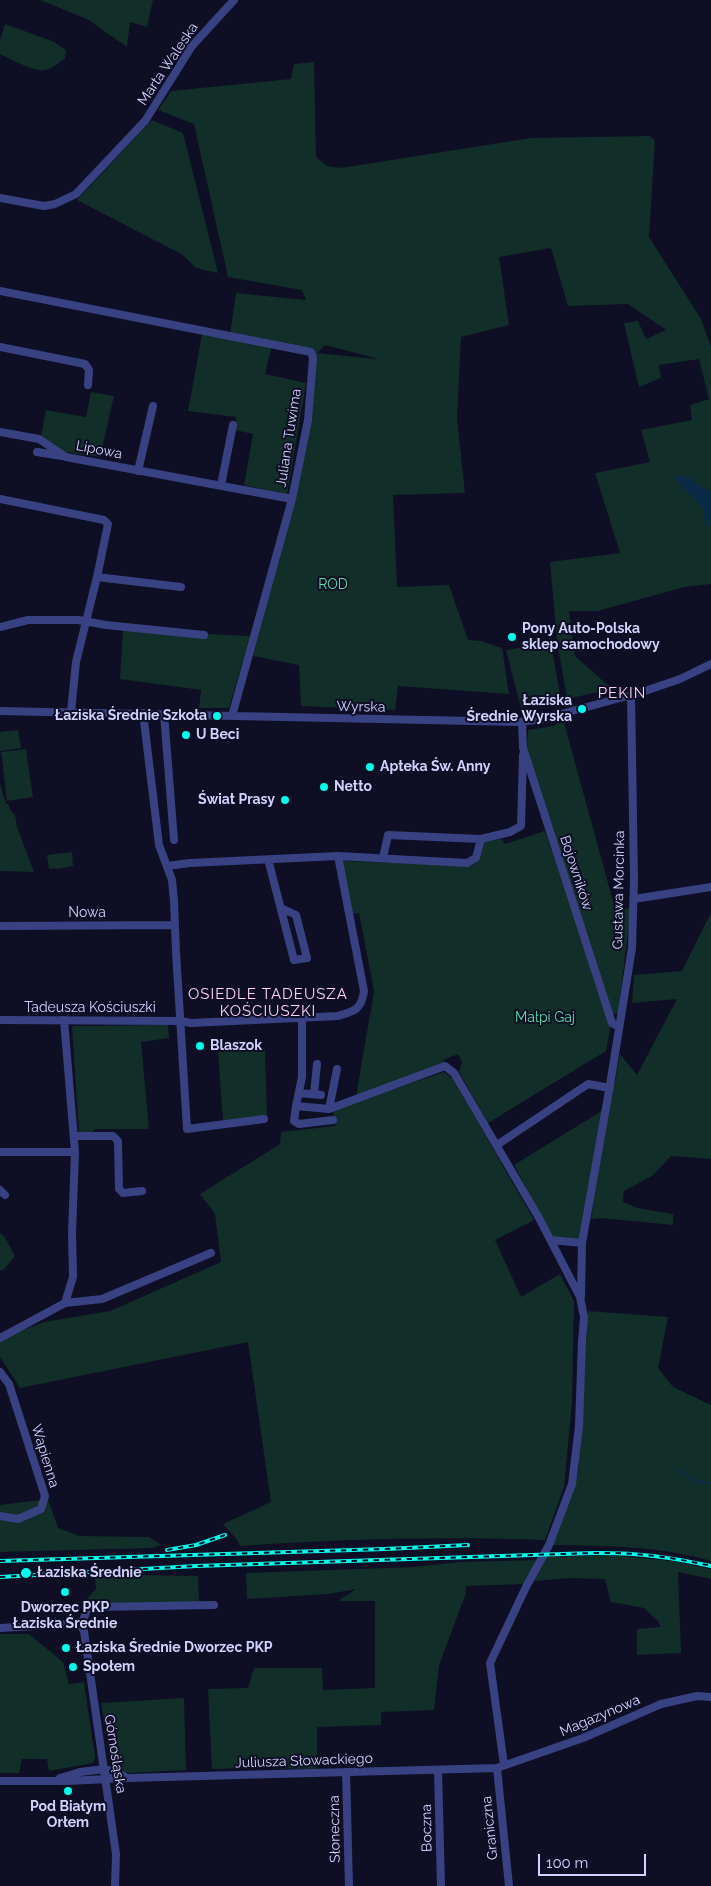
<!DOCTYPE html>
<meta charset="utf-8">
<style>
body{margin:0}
#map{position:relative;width:711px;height:1886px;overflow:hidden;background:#0e0e24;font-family:Raleway,sans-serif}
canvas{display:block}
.scale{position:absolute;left:538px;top:1854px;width:108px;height:22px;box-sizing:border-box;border:2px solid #d1d3ff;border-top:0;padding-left:6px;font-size:15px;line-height:18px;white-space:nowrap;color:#d1d3ff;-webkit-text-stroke:4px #0e0e24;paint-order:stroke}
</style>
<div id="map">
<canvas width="711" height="1886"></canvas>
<div class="scale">100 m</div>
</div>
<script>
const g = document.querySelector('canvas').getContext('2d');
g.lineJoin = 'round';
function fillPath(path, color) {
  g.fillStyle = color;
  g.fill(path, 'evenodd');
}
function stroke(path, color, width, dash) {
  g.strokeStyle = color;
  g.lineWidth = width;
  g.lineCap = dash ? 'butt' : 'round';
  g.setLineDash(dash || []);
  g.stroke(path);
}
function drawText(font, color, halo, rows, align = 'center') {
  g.font = font + ' Raleway,sans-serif';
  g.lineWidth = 4;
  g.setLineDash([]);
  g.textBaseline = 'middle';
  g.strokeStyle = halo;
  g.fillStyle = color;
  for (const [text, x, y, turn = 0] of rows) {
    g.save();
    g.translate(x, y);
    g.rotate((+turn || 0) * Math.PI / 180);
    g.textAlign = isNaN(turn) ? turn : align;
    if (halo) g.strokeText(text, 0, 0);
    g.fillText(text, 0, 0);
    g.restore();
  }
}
const green = new Path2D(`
 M40,0H153L147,27L130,22L127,47L87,19Z
 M5,24L52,41L66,50L65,58C59,63 52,69 44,70C33,72 11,59 0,54V40Z
 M314,62L316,157L327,166L341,168L531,138L650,136L655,141L649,237L701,319L711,347V584L684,587L598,611H569L575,656L612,689L567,699L557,641L550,562L620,553L595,473L650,462L641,430L692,420L690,405L709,399L699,359L659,365L661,378L639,387L624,323L638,321L646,339L666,330L628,304L568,306L551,248L499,257L509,325L461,337L457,418L465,493L393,495L397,587L449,585L468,640L481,641L502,648L509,694L398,686L395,710L301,706L299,665L253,656L294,499L316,354L230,334L236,293L306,300L302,290L228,277L194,124L158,110L171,91L291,79L294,64ZM325,345L375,358L376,359L317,353Z
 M152,120L183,133L218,273L196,268L183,255L77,200Z
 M202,334L272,346L265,374L306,383L287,495L244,485L253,434L235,430L236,417L188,411Z
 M91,392L114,396L100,457L51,450L41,436L46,410L86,417Z
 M123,630L250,636L229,708H199L201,690L120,679Z
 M551,643L561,700L521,708L506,650Z
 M563,719L616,912L631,907L618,1014L612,1013L527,750L528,730L554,726Z
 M18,730L21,748L0,751V732Z
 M26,749L33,797L7,801L1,752Z
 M0,784L6,804H8L11,811L15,815L17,827L34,872L0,871Z
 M545,831L611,1024L606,1051L488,1123L459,1072L462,1062L458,1054L443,1060L445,1064L356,1097L374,991L359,913L353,914L342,861L472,866L480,860L484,842L502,839L505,844Z
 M72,852L73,866L57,869L56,868L49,869L47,855Z
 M711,913V1159L671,1156L652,1176L624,1191L623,1202L637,1208L673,1214V1225L601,1218L591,1219L593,1206L584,1210L580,1240L553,1238L514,1165L600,1112L612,1098L620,1054L637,1075L677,999L632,1003L634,975L682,971Z
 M168,1025L169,1038L141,1042L149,1129H95L92,1134L79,1133L72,1026Z
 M265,1050L267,1116L223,1122L218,1052Z
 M444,1072L453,1079L534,1220L495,1240L521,1297L560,1274L574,1301L572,1402L564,1487L545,1540C443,1536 342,1539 240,1546L238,1541L223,1524L271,1502L248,1342L20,1388L0,1357V1339L44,1322L110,1311L221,1262L215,1214L200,1194L280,1144L281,1132L335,1126L333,1110Z
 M0,1233L4,1236L15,1256L4,1269L0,1271Z
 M588,1311L668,1317L658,1368L673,1387L711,1405V1561C660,1546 606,1546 553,1545L578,1473Z
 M48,1499L58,1528L80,1536L149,1537L161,1545L153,1548L0,1552V1505Z
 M608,1555L672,1561L711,1569V1579L678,1572L681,1653L637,1655V1629L660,1627L659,1622L644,1608L611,1602L605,1579L570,1578L534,1581L546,1557Z
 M536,1560L525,1584L466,1586V1593L439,1665L434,1710L381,1712V1725L317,1727V1769L260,1768L212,1769L208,1689L248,1688L254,1668H322L323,1690L375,1688V1601H338L356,1589L329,1594L247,1599L246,1573L413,1567L460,1562Z
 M138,1575L198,1576L199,1602L92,1604L87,1598L96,1589L95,1577Z
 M0,1634H29L63,1662L69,1684L84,1682L95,1757L93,1763L49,1771L47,1759H22L19,1773H0Z
 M184,1698L186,1770L129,1773L115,1769L110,1760L101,1703Z`);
const water = new Path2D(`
 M684,475L711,492V525L706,526L703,508L673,477Z`);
const stream = new Path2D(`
 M678,1470L696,1482L711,1483`);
const minor = new Path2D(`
 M0,198L44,206L55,204L76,194L145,121L192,46L234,0
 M0,291L311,352L313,358L308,420L292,499L232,716
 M0,347L85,364L89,370L88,385
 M0,432L39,439L66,457L292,499
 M37,452L62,456
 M138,471L153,406
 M221,485L233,425
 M0,499L104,520L108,524L97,577L76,662L71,712
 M97,577L181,587
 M0,627L28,620H78L106,625L204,635
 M0,711L519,722L543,719L642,692L680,679L711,664
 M143,713L159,845L172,880L174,901L176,952L187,1129L264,1119
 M164,714L174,840
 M522,722L523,748L612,1023L619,1027
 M338,856L467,863L476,858L481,839L510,832L521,826L523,755
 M383,858L388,835L481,839
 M268,859L294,960L307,958L296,915L281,908
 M634,899L711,887
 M0,926L175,925
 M302,1017V1077L296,1106L329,1109L445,1066L454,1073L539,1218L580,1297L584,1317L582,1341L579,1426L572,1484L549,1545L526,1587L490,1663L504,1765
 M0,1020L181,1021L191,1023L338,1016C355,1011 361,1010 364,991L338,856L190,863L167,866
 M299,1093L321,1095
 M314,1094L317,1064
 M296,1106L294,1121L299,1124L333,1120
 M329,1109L337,1069
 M74,1136H113L118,1141L119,1189L123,1193L142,1191
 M497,1145L588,1084L610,1088
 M0,1152H75
 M0,1190L5,1195
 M551,1240L582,1243
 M581,1296L582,1243L610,1085L632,948L634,879L631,695
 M65,1303L102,1299L211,1253
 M0,1338L65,1303L73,1277L72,1233L75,1152L64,1020
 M0,1372L9,1384L45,1496L41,1509L18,1519L0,1516
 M81,1626L84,1631L116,1854L115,1886
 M81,1626L87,1610L95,1607L214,1605
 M0,1628L71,1624L81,1626
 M497,1768L509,1886
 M438,1770L441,1886
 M346,1772L349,1886
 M60,1778L80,1772L105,1769L124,1776
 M0,1781H67L128,1778L497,1768L583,1738L661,1704L697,1696L711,1697`);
const rail = new Path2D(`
 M167,1550L196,1545L225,1535
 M0,1561L385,1549L468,1545
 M0,1577L196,1566L593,1553C634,1552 672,1557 711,1566`);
const markers = [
 [512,637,5,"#00fceb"],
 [582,709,5,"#00fceb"],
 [217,716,5,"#00fceb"],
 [186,735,5,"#00fceb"],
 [370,767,5,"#00fceb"],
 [324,787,5,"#00fceb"],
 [285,800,5,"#00fceb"],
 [200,1046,5,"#00fceb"],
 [26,1573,6,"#00fceb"],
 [65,1592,5,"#00fceb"],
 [66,1648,5,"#00fceb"],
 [73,1667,5,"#00fceb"],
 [68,1791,5,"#00fceb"]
];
const streetNames = [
 ["Marta Waleska",168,64,-56],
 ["Juliana Tuwima",289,438,-81],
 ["Lipowa",99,450,11],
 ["Wyrska",361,707,1],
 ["Bojowników",576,873,72],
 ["Gustawa Morcinka",619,890,-89],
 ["Nowa",87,913],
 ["Tadeusza Kościuszki",90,1008],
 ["Wapienna",45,1456,73],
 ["Magazynowa",600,1716,-23],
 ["Górnośląska",115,1754,81],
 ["Juliusza Słowackiego",304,1761,-2],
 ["Boczna",427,1828,-91],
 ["Graniczna",490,1828,-96],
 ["Słoneczna",335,1829,-91]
];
const parkNames = [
 ["ROD",333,585],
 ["Małpi Gaj",545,1018]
];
const poiNames = [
 ["Pony Auto-Polska",522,629],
 ["sklep samochodowy",522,645],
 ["Łaziska",572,701,"right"],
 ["Średnie Wyrska",572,717,"right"],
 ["Łaziska Średnie Szkoła",207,716,"right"],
 ["U Beci",196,735],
 ["Apteka Św. Anny",380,767],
 ["Netto",334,787],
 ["Świat Prasy",275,800,"right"],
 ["Blaszok",210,1046],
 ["Łaziska Średnie",37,1573],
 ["Dworzec PKP",65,1608,"center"],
 ["Łaziska Średnie",65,1624,"center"],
 ["Łaziska Średnie Dworzec PKP",76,1648],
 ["Społem",83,1667],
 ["Pod Białym",68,1807,"center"],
 ["Orłem",68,1823,"center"]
];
const neighbourhoodNames = [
 ["PEKIN",622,693],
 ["OSIEDLE TADEUSZA",268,994],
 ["KOŚCIUSZKI",268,1011]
];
fillPath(green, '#112e28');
fillPath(water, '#0b2a46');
stroke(stream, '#0b2a46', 2);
stroke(minor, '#384283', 8);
stroke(rail, '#00fceb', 4);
stroke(rail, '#0e0e24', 2, [5.5]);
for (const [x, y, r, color] of markers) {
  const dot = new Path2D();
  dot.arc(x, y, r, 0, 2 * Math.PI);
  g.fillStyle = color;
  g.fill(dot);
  stroke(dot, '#0e0e24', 2);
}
drawText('14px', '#d1d3ff', '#0e0e24', streetNames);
drawText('14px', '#5be0a9', '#0e0e24', parkNames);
drawText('bold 14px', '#d1d3ff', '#0e0e24', poiNames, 'left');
g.letterSpacing = '1px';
drawText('15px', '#ffd3f6', '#0e0e24', neighbourhoodNames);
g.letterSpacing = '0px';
</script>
